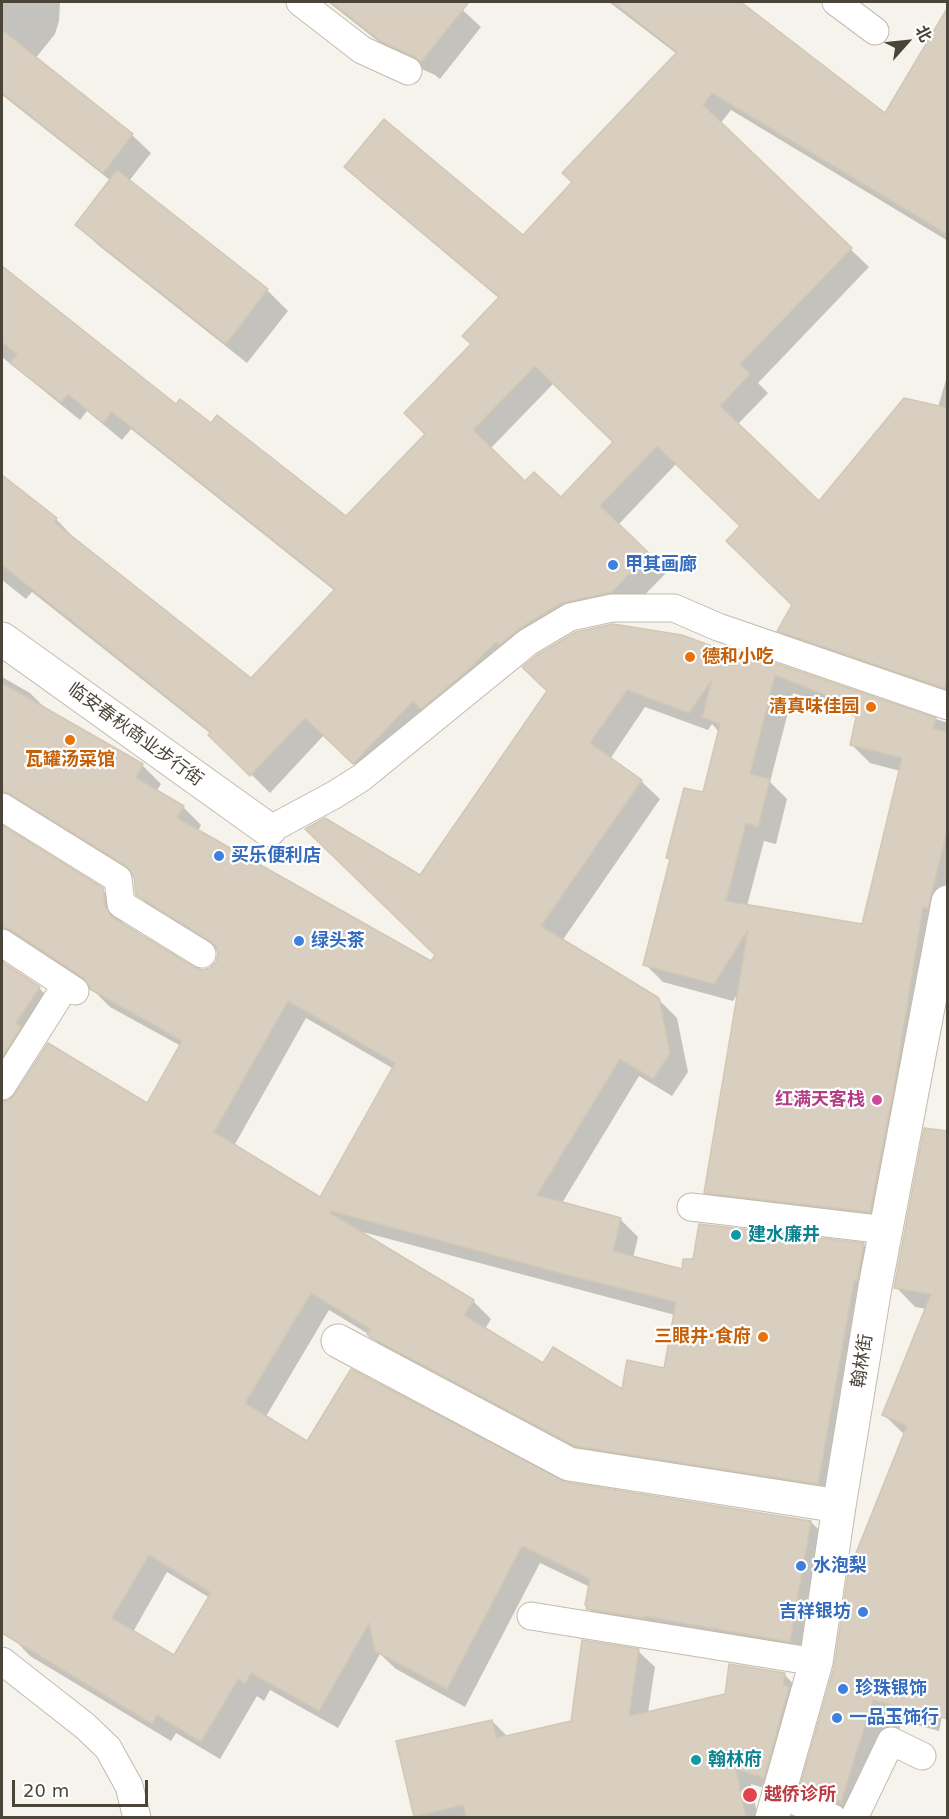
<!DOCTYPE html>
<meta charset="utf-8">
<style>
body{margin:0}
#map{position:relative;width:949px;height:1819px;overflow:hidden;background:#f6f3ec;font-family:"DejaVu Sans","Noto Sans SC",sans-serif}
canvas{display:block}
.frame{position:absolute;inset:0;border:3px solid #4b4439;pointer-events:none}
.north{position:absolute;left:877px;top:12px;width:60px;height:60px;-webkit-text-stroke:4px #fff;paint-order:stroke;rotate:63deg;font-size:16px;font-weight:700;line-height:24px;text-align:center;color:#4b4439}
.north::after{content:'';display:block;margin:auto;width:21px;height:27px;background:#4b4439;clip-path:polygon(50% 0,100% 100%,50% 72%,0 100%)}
.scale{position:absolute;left:12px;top:1780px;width:136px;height:27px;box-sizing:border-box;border:3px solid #4b4439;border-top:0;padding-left:8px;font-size:18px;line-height:21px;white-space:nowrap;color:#4b4439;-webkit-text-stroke:4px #fff;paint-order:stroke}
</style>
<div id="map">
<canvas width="949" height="1819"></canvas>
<div class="frame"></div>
<div class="north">北</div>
<div class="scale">20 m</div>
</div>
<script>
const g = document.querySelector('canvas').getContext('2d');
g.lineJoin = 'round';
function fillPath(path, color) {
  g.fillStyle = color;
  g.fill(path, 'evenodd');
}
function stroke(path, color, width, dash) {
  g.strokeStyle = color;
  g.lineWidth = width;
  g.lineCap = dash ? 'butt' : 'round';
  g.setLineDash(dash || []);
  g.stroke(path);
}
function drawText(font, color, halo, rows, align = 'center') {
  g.font = font + ' "DejaVu Sans","Noto Sans SC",sans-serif';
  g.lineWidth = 4.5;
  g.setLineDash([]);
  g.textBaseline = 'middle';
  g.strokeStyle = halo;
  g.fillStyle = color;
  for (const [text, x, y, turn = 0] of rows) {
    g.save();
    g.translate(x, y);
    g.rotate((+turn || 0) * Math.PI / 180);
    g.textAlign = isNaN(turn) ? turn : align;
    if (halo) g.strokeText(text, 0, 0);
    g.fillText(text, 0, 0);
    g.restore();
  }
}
const shadow = new Path2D(`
 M2,2H60L59,21L55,34L35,59L132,135L151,153L129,181L267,290L288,311L247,363L98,245L77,225L111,181L2,95Z
 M328,2H454L481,27L440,79L435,75L402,60Z
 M609,2H739L885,115L948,10V241L731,110L720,124L869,267L758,383L768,393L737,425L819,504L938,407L948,373V700L797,648L779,630L794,605L741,527L676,464L618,525L666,573L630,610L581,621L538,646L372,781L324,735L270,793L211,734L32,592L26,599L2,580V477L56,519L74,538L73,539L251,680L335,591L131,429L122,440L87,411L80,420L2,357V268L177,406L211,425L346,518L427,434L473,344L500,299L364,185L346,167L523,237L574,183L677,54ZM554,383L615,442L561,499L525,483L490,449Z
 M761,660L948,723V919L888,1230L724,1210L706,1192L740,990L733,1001L663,982L645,964L671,861L668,858L704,794L719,732L712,724L708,730L645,707L610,759L641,781L660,799L562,941L658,999L677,1018L688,1072L672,1096L639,1076L562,1203L620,1219L638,1237L633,1258L683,1271L864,1245L882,1263L836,1501L595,1464L390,1355L370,1335L329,1310L265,1418L308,1443L811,1522L829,1540L808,1659L606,1627L588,1608L590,1587L540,1563L465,1707L396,1669L380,1654L338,1728L270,1690L264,1701L257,1696L220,1759L176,1733L171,1741L30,1656L12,1637L2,1631V677L30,693L48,711L142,765L161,784L156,792L183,807L201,825L198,831L431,963L437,956L420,877L549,691L758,665ZM793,693L858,718L852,745L870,763L900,771L864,926L747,906L764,841L776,844L787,799L770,782ZM30,811L135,877L137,894L156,913L219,951L217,963L210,969L201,971L123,926L121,908L102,890L4,826L7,817ZM31,948L91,988L110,1007L181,1046L148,1105L5,1103L57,1006L39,988L5,966L4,961L7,953ZM306,1018L394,1069L321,1199L234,1146ZM359,1231L675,1315L665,1369L623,1392L544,1365L485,1329L491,1319L473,1301ZM167,1572L210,1598L174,1657L133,1632Z
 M948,1133L942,1717L939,1731L902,1721L896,1738L861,1818L822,1806L802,1786L905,1435L884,1415L927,1309L915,1307L896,1287Z
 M638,1651L655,1667L648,1713L727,1695L784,1674L800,1691L780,1793L751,1784L758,1818L415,1816L492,1721L508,1737L572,1722Z`);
const building = new Path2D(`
 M331,2H469L421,62L415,57L382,42Z
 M613,2H741L885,113L948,7V235L712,93L703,105L852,248L740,364L750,374L720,406L819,501L904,398L948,408V674L944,688L777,631L792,605L726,541L740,526L657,446L600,506L649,553L612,592L562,603L520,628L499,645L496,642L469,669L421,709L413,701L353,764L305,718L250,776L208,735L211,732L2,565V475L57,518L54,522L78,541L251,678L335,589L112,412L103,423L68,394L61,402L10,363L17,354L2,342V266L176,404L180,399L211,423L217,415L346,516L425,434L404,413L471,344L462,336L499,297L344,167L384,119L523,235L572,182L562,173L677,52ZM535,366L613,442L561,497L534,472L525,481L473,430Z
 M2,30L133,134L103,173L2,93Z
 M117,170L268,289L226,344L75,225Z
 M613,624L682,635L757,663L760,658L936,718L933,729L948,732V827L928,908L923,907L893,1092L870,1212L704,1193L748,930L714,984L643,965L670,859L666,858L684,788L703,792L720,724L702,717L712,680L689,713L627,690L590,743L642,780L541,926L659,998L670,1053L653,1079L620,1059L537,1195L621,1218L613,1251L682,1269L683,1259H693L699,1224L864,1243L857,1281H854L818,1484L575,1446L370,1337L367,1334L370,1329L311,1293L245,1403L307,1441L351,1369L566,1482L811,1521L790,1642L644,1616V1618L586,1609L587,1606L585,1605L590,1579L522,1546L447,1689L375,1651L369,1623L319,1711L251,1673L245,1684L238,1679L201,1742L157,1715L152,1724L2,1633V1102L9,1100L15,1094L48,1043L147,1103L182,1041L90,989L84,978L11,930L2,927V825L103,888L105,906L112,917L194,967L202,970L210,968L216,962L218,954L216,946L210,941L136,895L134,877L126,866L10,794L2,791V683L143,764L136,778L184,806L177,818L431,961L435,955L305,829L325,818L420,875L547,691L522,667L537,655L576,632ZM775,675L858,708L850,745L902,758L862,924L726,901L746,823L758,827L770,779L750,774ZM288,1001L395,1063L320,1197L214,1132ZM331,1211L571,1276L676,1302L664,1368L627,1360L622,1389L553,1347L543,1363L464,1315L474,1300L330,1213ZM149,1555L211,1593L174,1655L112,1618Z
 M2,962L40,987L16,1023L21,1027L2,1057Z
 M924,1128L948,1131V1719L873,1700L841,1802L800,1786L834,1667L848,1573L907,1426L882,1415L931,1294L894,1288Z
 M582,1640L639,1649L629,1716L725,1694L729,1664L785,1673L783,1685L789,1687L764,1778L736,1769L746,1818H466L463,1805L414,1817L396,1741L492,1720L497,1738L571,1721Z`);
const service = new Path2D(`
 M300,2L362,50L408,71
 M836,2L875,31
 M2,807L118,879L121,904L202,954
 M269,830L334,795L361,778L528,642L570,617L612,608H674L718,627L948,706
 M2,943L75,991
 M2,1086L66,985
 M691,1207L886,1230
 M531,1616L816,1662
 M2,1661L85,1726L108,1748L129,1786L137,1818
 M779,1794L833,1818
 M854,1818L891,1741L922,1756`);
const pedestrian = new Path2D(`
 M338,1341L569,1464L839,1506
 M772,1818L816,1662L839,1506L875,1287L948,902`);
const minor = new Path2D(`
 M2,639L269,830`);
const markers = [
 [613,565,6,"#3f7fe0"],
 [690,657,6,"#e8710a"],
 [871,707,6,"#e8710a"],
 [70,740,6,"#e8710a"],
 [219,856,6,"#3f7fe0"],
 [299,941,6,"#3f7fe0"],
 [877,1100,6,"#d1479c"],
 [736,1235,6,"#0f9aa8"],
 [763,1337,6,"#e8710a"],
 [801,1566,6,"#3f7fe0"],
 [863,1612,6,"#3f7fe0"],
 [843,1689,6,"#3f7fe0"],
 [837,1718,6,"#3f7fe0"],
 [696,1760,6,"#0f9aa8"],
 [750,1795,8,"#e0444e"]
];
const shopNames = [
 ["甲其画廊",625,565],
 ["买乐便利店",231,856],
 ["绿头茶",311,941],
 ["水泡梨",813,1566],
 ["吉祥银坊",851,1612,"right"],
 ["珍珠银饰",855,1689],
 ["一品玉饰行",849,1718]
];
const foodNames = [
 ["德和小吃",702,657,"left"],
 ["清真味佳园",859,707],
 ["瓦罐汤菜馆",70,760,"center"],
 ["三眼井·食府",751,1337]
];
const streetNames = [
 ["临安春秋商业步行街",135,735,36],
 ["翰林街",863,1361,-81]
];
const hotelNames = [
 ["红满天客栈",865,1100]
];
const cultureNames = [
 ["建水廉井",748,1235],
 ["翰林府",708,1760]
];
const healthNames = [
 ["越侨诊所",764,1795]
];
fillPath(shadow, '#0003');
fillPath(building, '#d8cfc1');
stroke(building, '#d3c7b4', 1.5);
stroke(service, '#c2bbae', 29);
stroke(pedestrian, '#c2bbae', 35);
stroke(minor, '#c2bbae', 35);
stroke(service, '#fff', 27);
stroke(pedestrian, '#fff', 33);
stroke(minor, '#fff', 33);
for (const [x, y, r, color] of markers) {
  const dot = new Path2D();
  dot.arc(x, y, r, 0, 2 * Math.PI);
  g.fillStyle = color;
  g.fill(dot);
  stroke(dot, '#fff', 2);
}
drawText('bold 18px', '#366cbe', '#fff', shopNames, 'left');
drawText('bold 18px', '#c56008', '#fff', foodNames, 'right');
drawText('18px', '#4b4439', '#fff', streetNames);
drawText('bold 18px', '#b23c85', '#fff', hotelNames, 'right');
drawText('bold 18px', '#0d838f', '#fff', cultureNames, 'left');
drawText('bold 18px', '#be3a42', '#fff', healthNames, 'left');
</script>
